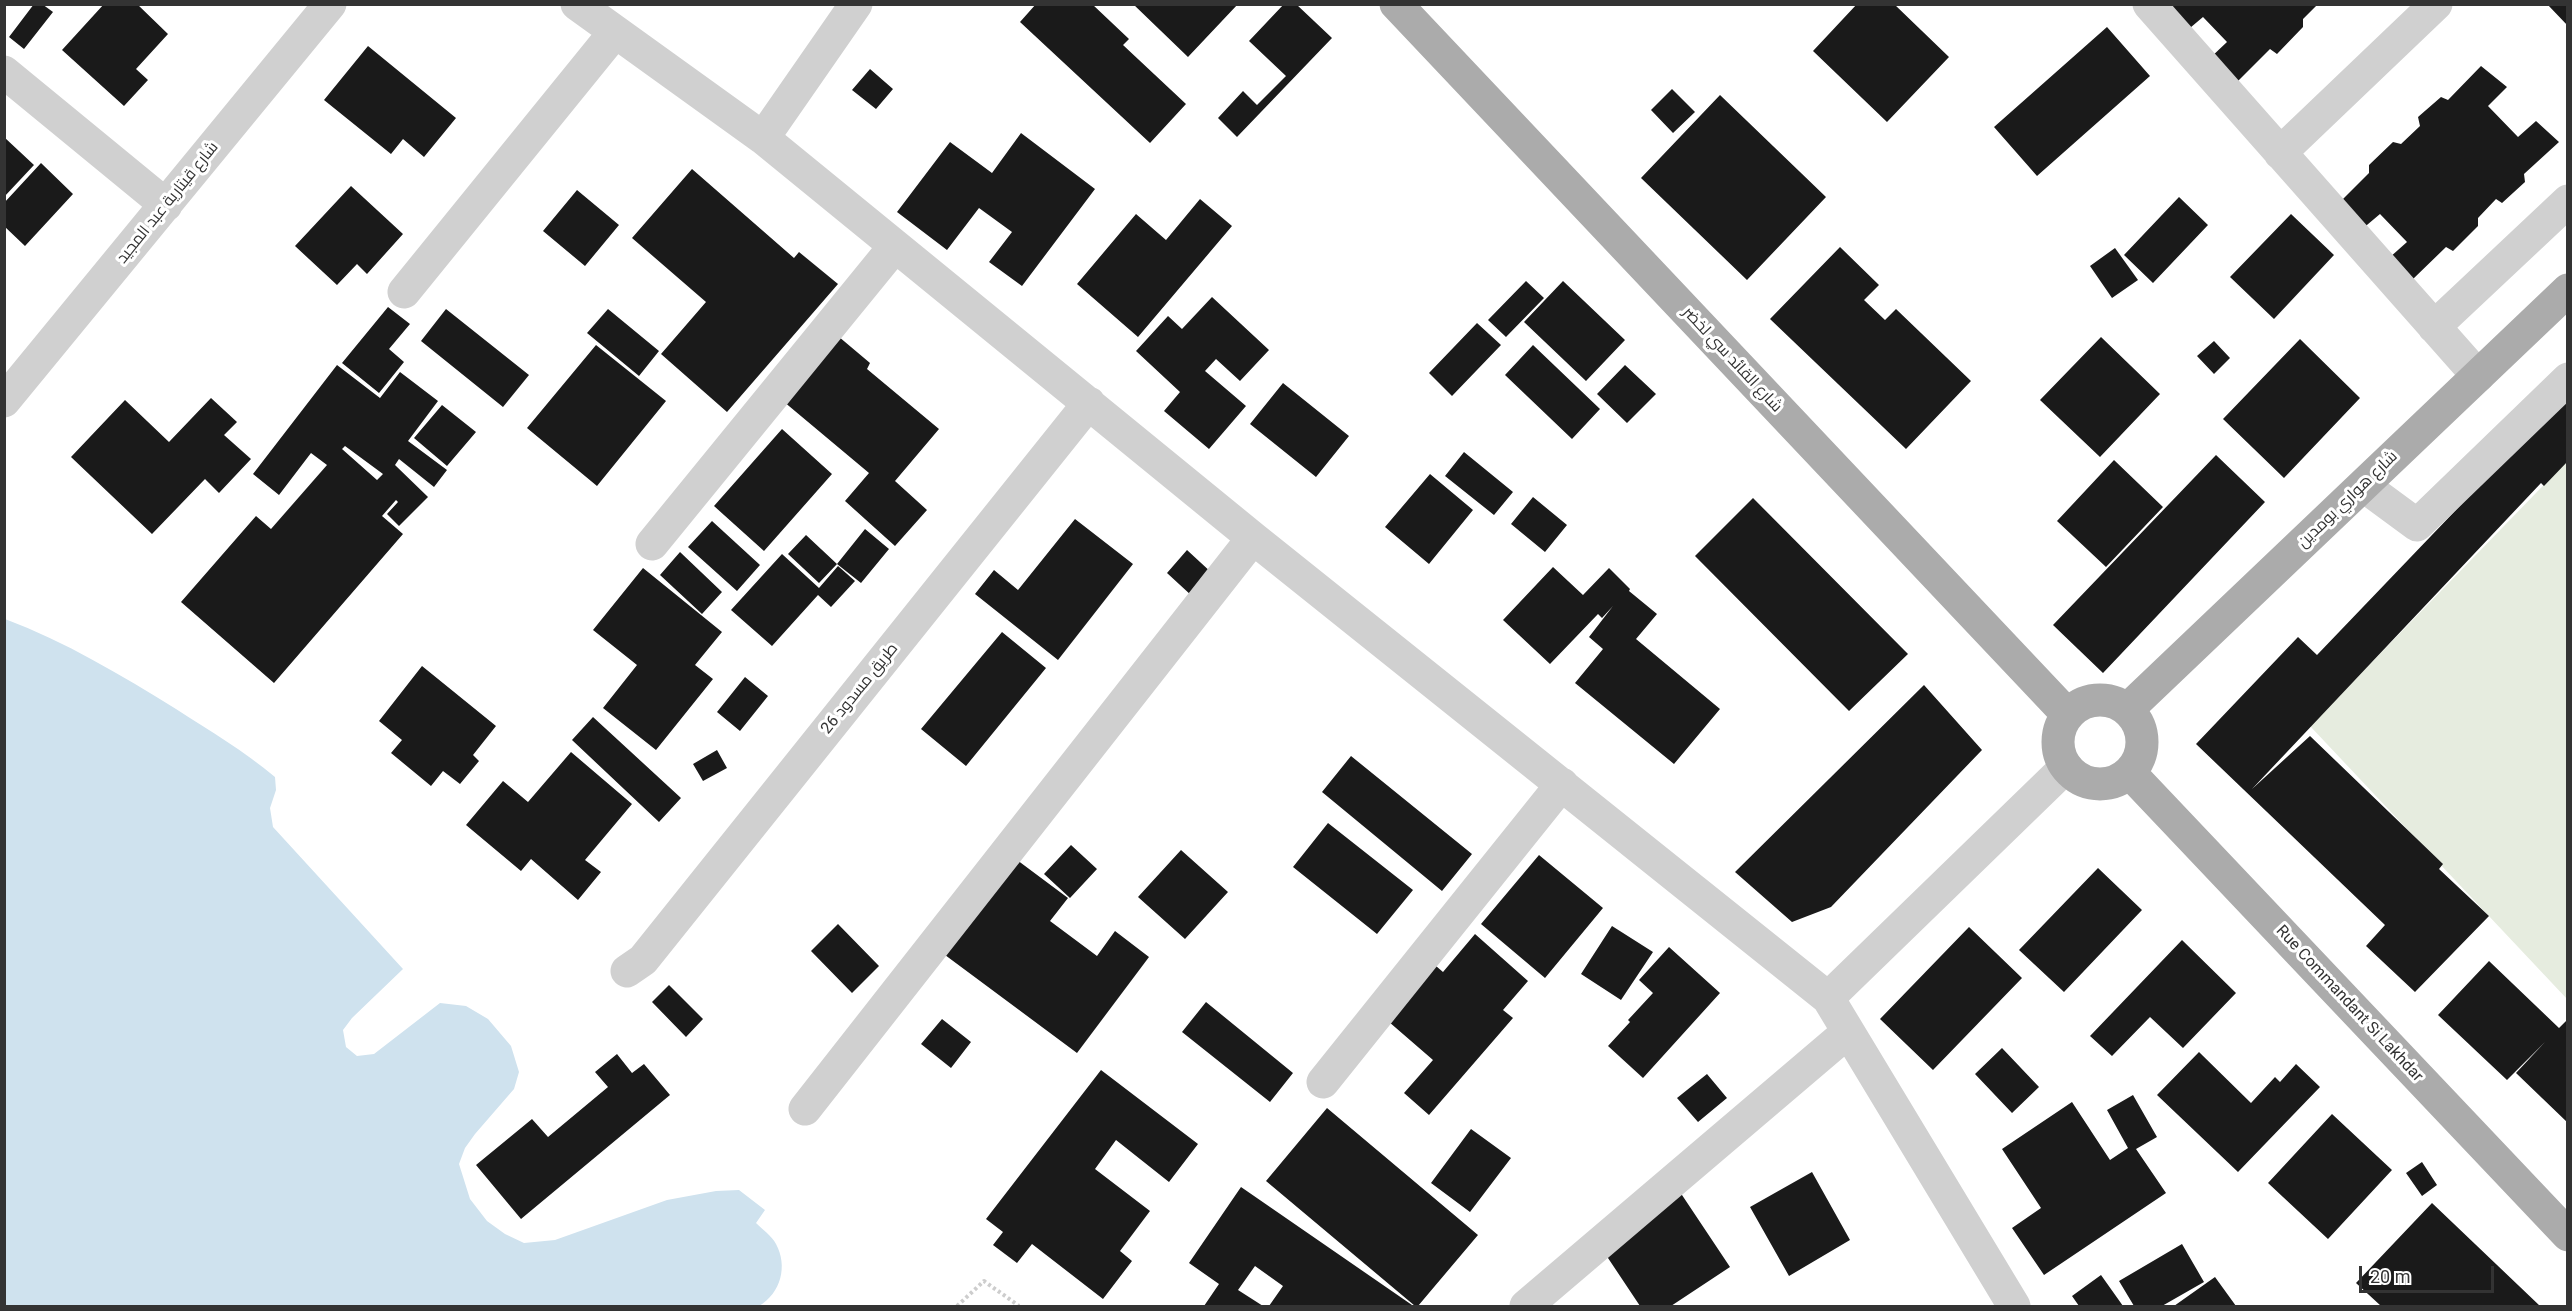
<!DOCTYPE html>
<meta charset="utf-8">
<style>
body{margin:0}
#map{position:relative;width:2572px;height:1311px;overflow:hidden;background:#fff;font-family:Roboto,sans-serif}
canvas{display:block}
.frame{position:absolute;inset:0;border:6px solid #333;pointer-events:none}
.scale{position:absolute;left:2359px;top:1266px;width:135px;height:27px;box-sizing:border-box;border:3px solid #333;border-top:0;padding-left:8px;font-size:18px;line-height:21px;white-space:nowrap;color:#333;-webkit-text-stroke:4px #fff;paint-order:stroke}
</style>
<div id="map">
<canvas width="2572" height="1311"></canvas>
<div class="frame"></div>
<div class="scale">20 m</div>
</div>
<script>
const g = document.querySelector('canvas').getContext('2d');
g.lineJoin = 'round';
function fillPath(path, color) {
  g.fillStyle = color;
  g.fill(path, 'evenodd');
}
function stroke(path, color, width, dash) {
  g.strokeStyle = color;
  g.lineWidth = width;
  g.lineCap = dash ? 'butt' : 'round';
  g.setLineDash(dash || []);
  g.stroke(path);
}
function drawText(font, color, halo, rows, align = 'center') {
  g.font = font + ' Roboto,Cairo,sans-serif';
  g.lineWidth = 6;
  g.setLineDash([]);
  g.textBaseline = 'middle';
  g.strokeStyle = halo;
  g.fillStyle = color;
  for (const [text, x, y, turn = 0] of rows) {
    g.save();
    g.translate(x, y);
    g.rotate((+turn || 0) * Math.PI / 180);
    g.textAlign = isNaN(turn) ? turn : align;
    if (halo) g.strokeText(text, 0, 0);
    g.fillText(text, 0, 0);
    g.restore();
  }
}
const green = new Path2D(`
 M2567,461V999L2310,726Z`);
const water = new Path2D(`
 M5,619C66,642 121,675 176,709C210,731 244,751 275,777L276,790L270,808L273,827L403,969L352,1018L343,1030L346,1047L357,1056L374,1054L440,1003L466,1006L488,1019L511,1046L519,1072L514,1089L475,1134L465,1148L459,1164L470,1199L487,1221L505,1234L524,1243L555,1240L667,1200L716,1191L739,1190L765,1210L756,1223C762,1229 772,1236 776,1244C788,1266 781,1293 759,1306H5Z`);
const building = new Path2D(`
 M34,4H42L53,12L24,49L9,37Z
 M104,4H137L168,34L136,69L148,80L124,106L62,50Z
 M1036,4H1092L1129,39L1123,45L1186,104L1150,143L1020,22Z
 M1133,4H1238L1188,57Z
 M1284,4H1296L1332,38L1237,137L1218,118L1243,91L1257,105L1286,76L1249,41Z
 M1857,4H1894L1949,57L1887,122L1813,51Z
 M2158,4H2318L2303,19V27L2277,54L2270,49L2236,83L2209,59L2227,42L2203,17L2184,33Z
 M2547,4H2568V26Z
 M2107,27L2150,76L2037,176L1994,127Z
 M368,46L456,118L424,157L403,139L391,154L324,100Z
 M2481,66L2507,87L2488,106L2518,137L2536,121L2559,142L2524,174L2525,182L2502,203L2496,199L2478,218V226L2453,251L2446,247L2412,280L2389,258L2407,242L2380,214L2361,230L2337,205L2369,173V165L2393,142L2401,144L2420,126L2418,117L2441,97L2448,100Z
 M870,69L893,89L876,109L852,90Z
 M1672,89L1695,112L1673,133L1651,110Z
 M1720,95L1826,197L1747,280L1641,178Z
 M1021,133L1095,189L1022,286L989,262L1012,232L979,208L947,250L897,212L950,142L992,173Z
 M4,137L34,165L4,197Z
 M41,163L73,194L25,246L4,226V203Z
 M692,169L794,258L799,252L838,284L727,412L661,354L706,302L632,238Z
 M351,186L403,234L367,274L357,264L337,285L295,246Z
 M577,190L619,225L585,266L543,231Z
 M2179,197L2208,225L2153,283L2124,255Z
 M1200,199L1232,226L1138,337L1077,284L1136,214L1166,240Z
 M2291,214L2334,255L2274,319L2230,277Z
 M1840,247L1879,285L1864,300L1885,320L1896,309L1971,381L1906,449L1770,319Z
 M2115,248L2138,280L2112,298L2090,266Z
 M1526,281L1544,298L1506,337L1488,320Z
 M1563,281L1625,340L1586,381L1524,322Z
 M1212,297L1269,350L1240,381L1216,359L1205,371L1246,406L1209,449L1164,411L1180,392L1136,351L1168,316L1182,329Z
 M388,307L410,324L389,349L404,362L379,393L342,363Z
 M446,309L529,375L503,407L421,341Z
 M608,309L659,351L639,376L587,333Z
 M1477,323L1501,345L1452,396L1429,373Z
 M832,331L870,363L867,369L939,429L895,481L927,510L895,546L845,501L869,473L777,396Z
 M2101,337L2160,394L2100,457L2040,400Z
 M2300,339L2360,398L2284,478L2223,419Z
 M2214,341L2230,358L2214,374L2197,356Z
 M596,345L666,401L597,486L527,428Z
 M1533,345L1600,409L1572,439L1505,375Z
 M337,365L380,398L400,372L438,401L408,441L447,470L434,487L399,459L395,465L428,497L399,526L387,514L398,502L396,500L382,516L403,534L274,683L181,602L256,516L271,529L327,465L311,453L279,495L253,474ZM345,446L383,474L377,480L342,449Z
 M1625,365L1656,394L1627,423L1597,394Z
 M1283,383L1349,436L1316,477L1250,424Z
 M2568,393V461L2544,486L2541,483L2252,789L2310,736L2443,864L2439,869L2489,916L2415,992L2366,946L2385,925L2196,744L2298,637L2317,655Z
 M211,398L237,422L224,435L251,459L219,493L205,479L152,534L71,457L125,400L169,442Z
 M442,405L476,432L447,466L414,438Z
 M782,429L832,474L764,551L714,506Z
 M1464,452L1513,492L1494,515L1445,476Z
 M2216,455L2265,502L2103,673L2053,625Z
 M2114,460L2163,507L2106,567L2057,521Z
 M1430,474L1473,510L1429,564L1385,527Z
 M1533,497L1567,525L1545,552L1511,524Z
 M1753,498L1908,654L1849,711L1695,556Z
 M1075,519L1133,564L1058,660L975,594L994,570L1018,590Z
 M712,521L760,565L737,591L688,547Z
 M865,529L889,549L861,583L837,564Z
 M806,535L837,564L819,583L788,554Z
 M1187,550L1213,574L1192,596L1167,573Z
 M680,552L722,592L702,614L660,575Z
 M782,554L819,588L838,566L855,581L831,607L818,595L772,646L731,610Z
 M1553,567L1583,595L1609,568L1630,589L1629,591L1657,614L1636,639L1720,709L1674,764L1575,683L1603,649L1589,637L1613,606L1602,618L1598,614L1550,664L1503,620Z
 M643,568L722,632L695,665L713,679L656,750L603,708L637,665L593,630Z
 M1002,632L1046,668L966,766L921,729Z
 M422,666L496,726L473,755L479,761L460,784L443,771L431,786L391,753L402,740L379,721Z
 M745,677L768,696L740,731L717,712Z
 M1924,685L1982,750L1831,907L1792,922L1735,872Z
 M593,717L681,798L659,822L572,740Z
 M717,750L727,768L703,781L693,764Z
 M571,752L632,804L585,860L601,872L578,900L531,859L521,871L466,825L503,781L528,802Z
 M1351,756L1472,854L1442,891L1322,792Z
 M1328,823L1413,890L1377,934L1293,867Z
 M1071,845L1097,869L1070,898L1044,874Z
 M1181,850L1228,892L1185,939L1138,897Z
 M1539,855L1603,908L1545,978L1481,924Z
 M1013,857L1068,898L1050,921L1097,956L1115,931L1149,957L1077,1053L941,952Z
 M2098,868L2142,910L2064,992L2019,950Z
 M838,924L879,966L852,993L811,951Z
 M1612,926L1653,952L1621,1000L1581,974Z
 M1969,927L2022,978L1933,1070L1880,1019Z
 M1475,934L1528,981L1503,1010L1513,1018L1429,1115L1404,1093L1433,1060L1381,1015L1429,960L1443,972Z
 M2182,940L2236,993L2183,1048L2150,1017L2112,1056L2090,1036Z
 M1669,947L1720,993L1643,1078L1608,1046L1630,1022L1628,1020L1653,993L1639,980Z
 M2489,961L2559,1028L2568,1019V1123L2516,1073L2545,1042L2507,1080L2438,1015Z
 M669,985L703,1019L686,1037L652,1002Z
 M1206,1002L1293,1073L1270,1102L1182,1032Z
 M942,1019L971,1042L951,1068L921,1044Z
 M2002,1048L2039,1087L2012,1113L1975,1074Z
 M2199,1052L2251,1103L2275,1077L2280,1082L2296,1064L2320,1087L2238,1172L2157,1095Z
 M617,1054L632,1073L644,1064L670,1095L521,1219L476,1165L532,1119L548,1137L608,1087L595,1072Z
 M1101,1070L1198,1144L1169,1182L1116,1140L1095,1169L1150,1211L1120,1251L1132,1261L1103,1299L1032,1244L1017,1263L993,1245L1003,1232L986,1219Z
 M1707,1074L1727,1098L1698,1122L1677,1098Z
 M2133,1095L2157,1137L2136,1149L2166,1193L2044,1275L2012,1228L2041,1208L2002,1149L2072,1102L2110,1160L2128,1148L2107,1110Z
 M1327,1108L1478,1235L1418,1306H1415L1266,1181Z
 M2332,1114L2392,1170L2328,1239L2268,1183Z
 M1471,1129L1511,1158L1470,1212L1431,1183Z
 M2422,1162L2437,1185L2422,1196L2406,1173Z
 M1812,1172L1850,1240L1789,1276L1750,1207Z
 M1241,1187L1412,1305L1411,1306H1269L1283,1286L1255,1266L1238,1290L1263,1306H1204L1219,1284L1189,1263Z
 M1680,1192L1730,1267L1671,1306H1640L1600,1246Z
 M2432,1203L2540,1306H2381L2356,1283Z
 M2182,1244L2204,1282L2162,1306H2134L2119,1281Z
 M2101,1275L2123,1306H2079L2072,1296Z
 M2215,1277L2236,1306H2174Z`);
const path = new Path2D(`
 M957,1306L984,1281L1019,1306`);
const minor = new Path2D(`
 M577,4L763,138L1253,538L1828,998L2014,1306
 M2149,4L2478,376
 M4,72L166,205
 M763,138L856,4
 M2280,153L2436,4
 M404,292L615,32
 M2434,327L2568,201
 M4,401L330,4
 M2364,486L2417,525L2568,379
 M652,544L895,246
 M627,971L643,960L1089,403
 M1828,998L2066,767
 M1323,1082L1562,784
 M805,1109L1253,538
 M1526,1306L1848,1032`);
const major = new Path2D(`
 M1396,4L2068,715
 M2058 742a42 42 0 1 1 84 0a42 42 0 1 1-84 0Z
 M2128,709L2568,290
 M2130,773L2568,1235`);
const streetNames = [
 ["شارع قيتارية عبد المجيد",168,203,-51],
 ["شارع القائد سي لخضر",1732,360,47],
 ["شارع هواري بومدين",2348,500,-44],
 ["طريق مسدود 26",860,689,-51],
 ["Rue Commandant Si Lakhdar",2349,1004,47]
];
fillPath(green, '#e6ecdf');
fillPath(water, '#cfe2ee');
fillPath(building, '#1a1a1a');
stroke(path, '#cdcdcd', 4, [3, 3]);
stroke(minor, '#d0d0d0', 33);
stroke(major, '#ababab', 33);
drawText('16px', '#333', '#fff', streetNames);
</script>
